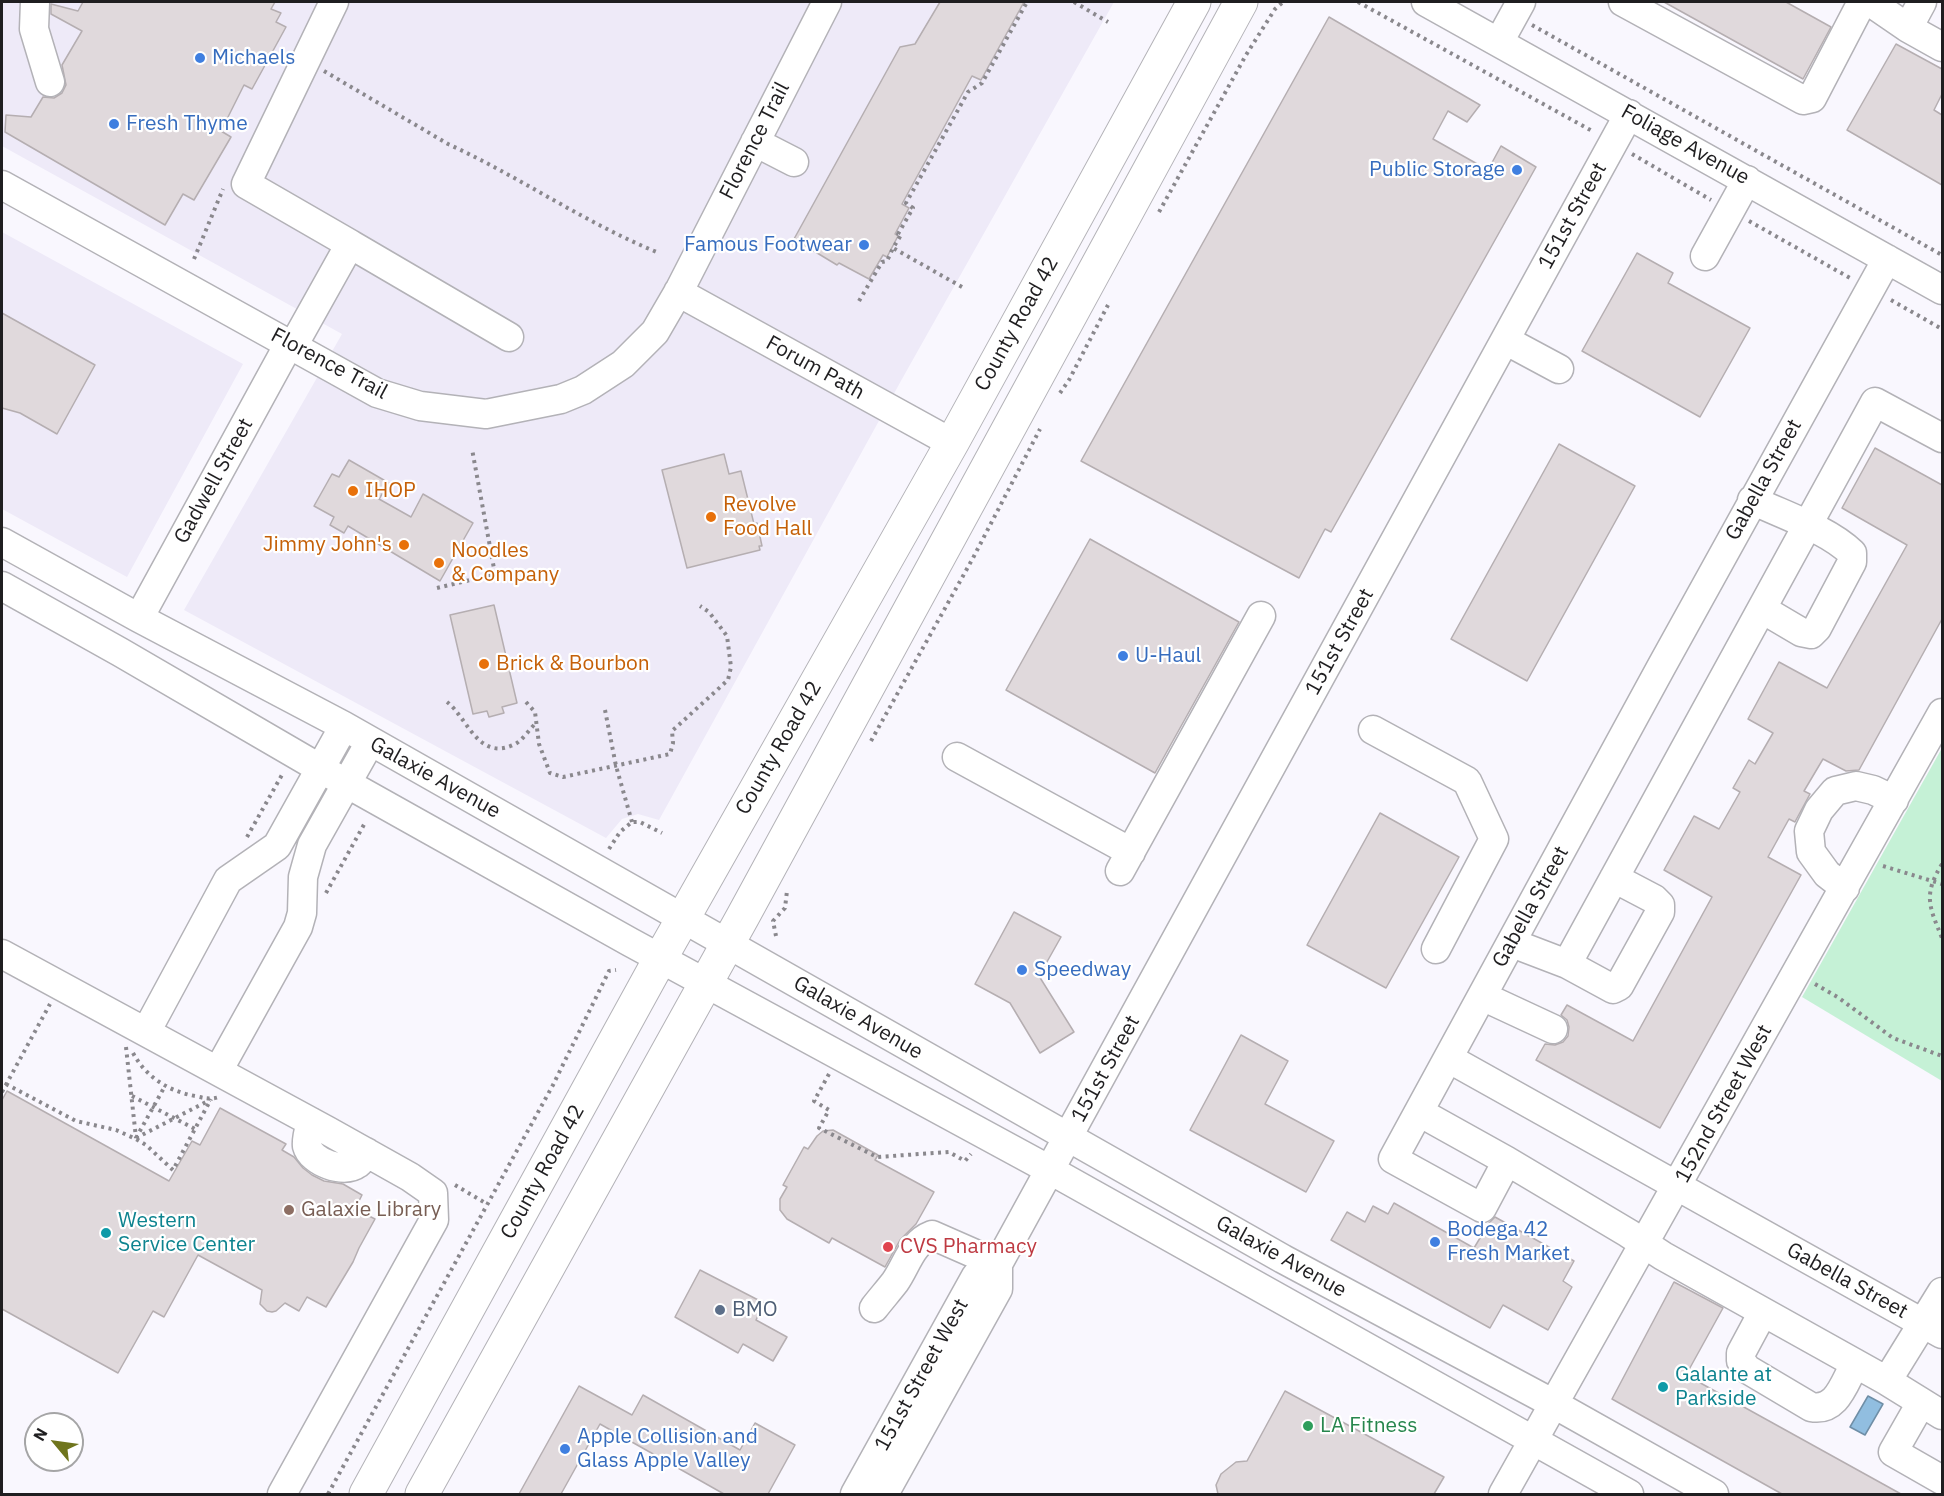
<!DOCTYPE html>
<style>
body{margin:0}
#map{position:relative;width:1944px;height:1496px;overflow:hidden;background:#f9f7fe;font-family:"IBM Plex Sans",sans-serif}
canvas{display:block}
.frame{position:absolute;inset:0;border:3px solid #1f1e20;pointer-events:none}
.north{position:absolute;left:24px;top:1412px;width:60px;height:60px;box-sizing:border-box;background:#fff;border:2px solid #a5a5a6;border-radius:50%;rotate:299deg;font-size:16px;font-weight:700;line-height:24px;text-align:center;color:#1f1e20}
.north::after{content:'';display:block;margin:auto;width:21px;height:27px;background:#6f751d;clip-path:polygon(50% 0,100% 100%,50% 72%,0 100%)}
</style>
<div id="map">
<canvas width="1944" height="1496"></canvas>
<div class="frame"></div>
<div class="north">N</div>
</div>
<script>
const g = document.querySelector('canvas').getContext('2d');
g.lineJoin = 'round';
function fillPath(path, color) {
  g.fillStyle = color;
  g.fill(path, 'evenodd');
}
function stroke(path, color, width, dash) {
  g.strokeStyle = color;
  g.lineWidth = width;
  g.lineCap = dash ? 'butt' : 'round';
  g.setLineDash(dash || []);
  g.stroke(path);
}
function drawText(font, color, halo, rows, align = 'center') {
  g.font = font + ' "IBM Plex Sans",sans-serif';
  g.lineWidth = 4.5;
  g.setLineDash([]);
  g.textBaseline = 'middle';
  g.strokeStyle = halo;
  g.fillStyle = color;
  for (const [text, x, y, turn = 0] of rows) {
    g.save();
    g.translate(x, y);
    g.rotate((+turn || 0) * Math.PI / 180);
    g.textAlign = isNaN(turn) ? turn : align;
    if (halo) g.strokeText(text, 0, 0);
    g.fillText(text, 0, 0);
    g.restore();
  }
}
const built = new Path2D(`
 M2,2H1114L902,379L659,820L638,814L622,819L606,838L184,610L342,334L2,146Z
 M2,232L243,364L127,577L2,509Z`);
const green = new Path2D(`
 M1942,748V1081L1802,997Z`);
const water = new Path2D(`
 M1868,1396L1883,1404L1865,1435L1850,1427Z`);
const building = new Path2D(`
 M83,2H275L271,9L281,13L276,22L286,27L252,89L244,85L221,131L231,137L194,200L183,194L165,225L5,132L6,115L31,117L43,97L54,98L62,93L66,85L62,65L82,31L51,14V4L78,11Z
 M940,2H1024L981,80L972,76L902,204L909,208L895,234L898,236L887,257L883,255L869,279L839,263L837,265L794,239L900,47L915,44Z
 M1664,2H1786L1831,27L1803,79Z
 M1329,17L1480,105L1467,122L1448,111L1433,139L1488,170L1501,146L1536,167L1331,532L1325,529L1299,578L1081,461Z
 M1896,44L1942,69V94L1934,110L1942,115V185L1847,130Z
 M1637,253L1673,273L1668,283L1750,328L1700,417L1582,351Z
 M2,313L95,365L57,434L20,413L2,408Z
 M1559,444L1635,486L1527,681L1451,639Z
 M1875,448L1942,485V619L1859,770L1846,771L1823,759L1804,791L1810,794L1796,820L1795,822L1789,819L1768,857L1801,875L1660,1128L1536,1060L1545,1044L1555,1045L1563,1042L1568,1036L1569,1027L1567,1020L1561,1015L1567,1005L1633,1041L1712,897L1664,870L1694,816L1719,829L1740,792L1733,788L1749,760L1755,764L1773,733L1748,719L1779,662L1827,688L1907,545L1842,508Z
 M724,454L729,474L741,471L754,524L757,523L762,546H759L760,550L687,568L662,470Z
 M349,460L389,483L379,499L411,517L423,494L473,523L440,581L348,526L344,533L330,525L334,517L314,506L332,474L339,477Z
 M1090,539L1239,622L1155,773L1006,690Z
 M494,605L517,703L502,707L504,713L489,717L487,711L473,714L450,615Z
 M1380,813L1459,857L1386,988L1307,945Z
 M1014,912L1061,937L1039,976L1074,1032L1040,1053L1010,1003L975,984Z
 M1241,1035L1288,1061L1265,1104L1334,1141L1306,1192L1190,1130Z
 M7,1091L169,1181L192,1141L200,1145L220,1108L286,1144L282,1150L294,1157L303,1168L312,1175L324,1181L343,1184L362,1195L355,1209L375,1219L359,1248L353,1262L326,1307L307,1297L299,1311L285,1303L276,1311L272,1312L267,1311L260,1304L262,1290L198,1255L164,1317L153,1311L118,1373L2,1309V1100Z
 M833,1130L878,1155L875,1160L934,1192L916,1224L900,1240L885,1267L832,1238L829,1243L787,1219L780,1210V1199L787,1187L783,1185L804,1147L808,1149L817,1136L823,1131Z
 M1394,1203L1474,1248L1489,1223L1495,1217L1574,1261L1563,1281L1572,1287L1548,1330L1503,1305L1490,1328L1331,1240L1347,1212L1365,1222L1373,1206L1388,1214Z
 M700,1270L764,1303L756,1320L787,1337L773,1361L743,1344L738,1353L675,1317Z
 M1674,1282L1723,1308L1686,1375L1901,1494H1782L1612,1399Z
 M579,1386L632,1415L643,1395L740,1450L755,1423L795,1445L768,1494H724L600,1424L561,1494H519Z
 M1285,1391L1444,1477L1434,1494H1218L1216,1485L1221,1474L1236,1462L1247,1461Z`);
const path = new Path2D(`
 M1074,2L1108,22
 M1358,2L1594,132
 M1532,25L1942,255
 M324,71L448,144C520,177 585,223 659,253
 M1632,154L1711,200
 M1159,212L1246,55L1275,9L1283,2
 M1749,221L1850,278
 M194,259L223,189
 M962,287L893,248L901,235L898,234L913,208L906,203L968,92L982,83L1027,2
 M1891,300L1942,329
 M859,301L882,262L887,261L893,248
 M1060,393L1069,380L1108,305
 M437,588L495,574L472,449
 M447,702C467,717 478,761 513,745C522,742 530,728 537,722
 M526,702L535,712L539,744L550,773L563,777L670,754L673,743L672,731L728,680L731,667L727,636L709,612L700,606
 M605,710L616,766L632,822
 M871,741L973,558L1040,429
 M247,837L283,773
 M609,849L620,832L632,822H640L662,833
 M1942,864C1923,895 1929,906 1942,938
 M1883,866L1942,884
 M326,893L366,821
 M776,936L773,921L785,908L787,891
 M1815,984L1839,998L1893,1038L1942,1056
 M126,1047L136,1138
 M133,1053C146,1077 168,1091 195,1096C204,1098 210,1100 219,1097
 M829,1074L814,1101L829,1110L819,1128L877,1157L949,1152L965,1161L971,1154
 M6,1084L76,1121L116,1130L136,1139L146,1145L173,1170L211,1099
 M2,1092L50,1004
 M132,1096L195,1129
 M136,1138L210,1100
 M136,1138L165,1086
 M455,1185L487,1204
 M328,1494L553,1085L609,971L616,970`);
const minor = new Path2D(`
 M35,2L34,29L50,82
 M1426,2L1942,290
 M1623,2L1803,100L1812,98L1862,2
 M1922,2L1908,28L1942,47
 M1873,4L1908,28
 M1499,42L1521,2
 M755,142L794,162
 M2,185L377,393L420,406L486,414L561,399L583,390L623,364L655,332L680,289L827,2
 M350,244L509,337
 M1705,256L1747,180
 M678,292L952,443
 M1505,340L1559,369
 M293,346L350,244L246,184L334,2
 M1752,500C1783,515 1827,529 1852,553V562L1817,628L1811,634L1801,632L1762,609
 M2,542L139,618L344,726L1283,1259L1554,1404L1714,1494
 M2,586L120,652L321,769L630,942L1050,1170L1629,1494
 M139,618L289,344
 M1373,730L1467,781L1494,839L1436,949
 M957,757L1131,852
 M1120,871L1261,616
 M1845,888L1827,874L1811,852L1809,831L1819,810L1835,791L1856,786L1873,790L1894,800
 M1512,943L1567,964L1875,402L1942,438
 M2,954L328,1131L410,1177L433,1193L434,1220L282,1494
 M1567,964L1613,989L1619,986L1660,912V905L1654,899L1614,878
 M1482,996L1553,1029
 M146,1032L228,880L277,846L344,726
 M1448,1058L1942,1334
 M218,1071L298,927L302,913L303,877L312,845L370,742
 M1419,1112L1507,1161L1482,1208L1393,1159C1555,858 1721,558 1887,259
 M311,1122C309,1129 306,1139 307,1146C311,1162 344,1174 357,1164C361,1162 363,1156 366,1152
 M1507,1161L1628,1233L1663,1256L1887,1381L1942,1415
 M874,1308C881,1299 888,1291 895,1282C907,1265 911,1243 932,1235L998,1264
 M1763,1312L1741,1353V1361L1747,1369L1811,1407C1837,1412 1844,1383 1855,1364
 M1887,1381L1942,1292
 M1921,1403L1893,1452L1942,1480
 M855,1494L976,1276L998,1264
 M884,1494L998,1289V1264L1629,114
 M1503,1494L1942,713`);
const highway = new Path2D(`
 M366,1494L660,959L952,443L1194,2
 M422,1494L742,918L1241,2`);
const markers = [
 [200,58,6,"#3f7fe0"],
 [114,124,6,"#3f7fe0"],
 [1517,170,6,"#3f7fe0"],
 [864,245,6,"#3f7fe0"],
 [353,491,6,"#e8710a"],
 [711,517,6,"#e8710a"],
 [404,545,6,"#e8710a"],
 [439,563,6,"#e8710a"],
 [1123,656,6,"#3f7fe0"],
 [484,664,6,"#e8710a"],
 [1022,970,6,"#3f7fe0"],
 [289,1210,6,"#8d6e63"],
 [106,1233,6,"#0f9aa8"],
 [1435,1242,6,"#3f7fe0"],
 [888,1247,6,"#e0444e"],
 [720,1310,6,"#5c6f8a"],
 [1663,1387,6,"#0f9aa8"],
 [1308,1426,6,"#2e9e5b"],
 [565,1449,6,"#3f7fe0"]
];
const shopNames = [
 ["Michaels",212,58],
 ["Fresh Thyme",126,124],
 ["Public Storage",1505,170,"right"],
 ["Famous Footwear",852,245,"right"],
 ["U-Haul",1135,656],
 ["Speedway",1034,970],
 ["Bodega 42",1447,1230],
 ["Fresh Market",1447,1254],
 ["Apple Collision and",577,1437],
 ["Glass Apple Valley",577,1461]
];
const streetNames = [
 ["Florence Trail",755,141,-63],
 ["Foliage Avenue",1685,145,29],
 ["151st Street",1573,216,-61],
 ["County Road 42",1017,324,-61],
 ["Florence Trail",329,364,28],
 ["Forum Path",815,368,29],
 ["Gabella Street",1764,480,-61],
 ["Gadwell Street",214,481,-61],
 ["151st Street",1340,642,-61],
 ["County Road 42",779,748,-60],
 ["Galaxie Avenue",435,778,29],
 ["Gabella Street",1531,907,-61],
 ["Galaxie Avenue",858,1018,30],
 ["151st Street",1106,1069,-61],
 ["152nd Street West",1724,1104,-61],
 ["County Road 42",543,1172,-61],
 ["Galaxie Avenue",1281,1257,29],
 ["Gabella Street",1847,1281,29],
 ["151st Street West",922,1375,-61]
];
const foodNames = [
 ["IHOP",365,491],
 ["Revolve",723,505],
 ["Food Hall",723,529],
 ["Jimmy John's",392,545,"right"],
 ["Noodles",451,551],
 ["& Company",451,575],
 ["Brick & Bourbon",496,664]
];
const educationNames = [
 ["Galaxie Library",301,1210]
];
const cultureNames = [
 ["Western",118,1221],
 ["Service Center",118,1245],
 ["Galante at",1675,1375],
 ["Parkside",1675,1399]
];
const healthNames = [
 ["CVS Pharmacy",900,1247]
];
const serviceNames = [
 ["BMO",732,1310]
];
const leisureNames = [
 ["LA Fitness",1320,1426]
];
fillPath(built, '#eeeaf8');
fillPath(green, '#c5f1d6');
fillPath(water, '#91bee0');
stroke(water, '#6f8ea6', 1.5);
fillPath(building, '#e0d9dc');
stroke(building, '#b5aeb1', 1.5);
stroke(minor, '#b3b2b7', 31);
stroke(highway, '#b3b2b7', 35);
stroke(path, '#8a888d', 4, [3, 4.5]);
stroke(minor, '#fff', 28);
stroke(highway, '#fff', 33);
for (const [x, y, r, color] of markers) {
  const dot = new Path2D();
  dot.arc(x, y, r, 0, 2 * Math.PI);
  g.fillStyle = color;
  g.fill(dot);
  stroke(dot, '#fff', 2);
}
drawText('21px', '#366cbe', '#fff', shopNames, 'left');
drawText('21px', '#1f1e20', '#fff', streetNames);
drawText('21px', '#c56008', '#fff', foodNames, 'left');
drawText('21px', '#785e54', '#fff', educationNames, 'left');
drawText('21px', '#0d838f', '#fff', cultureNames, 'left');
drawText('21px', '#be3a42', '#fff', healthNames, 'left');
drawText('21px', '#4e5e75', '#fff', serviceNames, 'left');
drawText('21px', '#27864d', '#fff', leisureNames, 'left');
</script>
